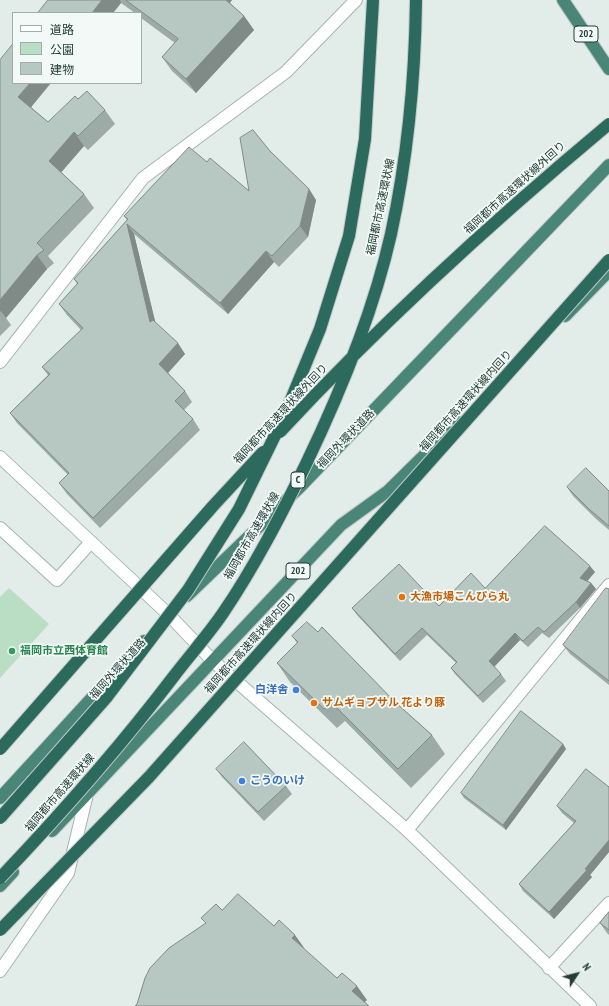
<!DOCTYPE html>
<meta charset="utf-8">
<style>
body{margin:0}
#map{position:relative;width:609px;height:1006px;overflow:hidden;background:#e2ece8;font-family:"PT Sans Narrow","Noto Sans JP",sans-serif}
canvas{display:block}
.legend{position:absolute;left:12px;top:12px;width:130px;height:72px;box-sizing:border-box;background:#f2f9f6;border:1px solid #9faea9;margin:0;padding:5px 7px;list-style:none;font-size:12px;color:#223d36}
.legend li{display:flex;align-items:center;gap:8px;height:20px}
.legend b{width:20px;border:1px solid #9faea9}
.north{position:absolute;left:557px;top:954px;width:40px;height:40px;-webkit-text-stroke:3px #f2f9f6;paint-order:stroke;rotate:54deg;font-size:11px;font-weight:700;line-height:16px;text-align:center;color:#223d36}
.north::after{content:'';display:block;margin:auto;width:14px;height:18px;background:#223d36;clip-path:polygon(50% 0,100% 100%,50% 72%,0 100%)}
</style>
<div id="map">
<canvas width="609" height="1006"></canvas>
<ul class="legend">
<li><b style="height:5px;background:#fff"></b>道路</li>
<li><b style="height:11px;background:#badec4"></b>公園</li>
<li><b style="height:11px;background:#b7c7c1"></b>建物</li>
</ul>
<div class="north">N</div>
</div>
<script>
const g = document.querySelector('canvas').getContext('2d');
g.lineJoin = 'round';
function fillPath(path, color) {
  g.fillStyle = color;
  g.fill(path, 'evenodd');
}
function stroke(path, color, width, dash) {
  g.strokeStyle = color;
  g.lineWidth = width;
  g.lineCap = dash ? 'butt' : 'round';
  g.setLineDash(dash || []);
  g.stroke(path);
}
function drawText(font, color, halo, rows, align = 'center') {
  g.font = font + ' "PT Sans Narrow","Noto Sans JP",sans-serif';
  g.lineWidth = 3.5;
  g.setLineDash([]);
  g.textBaseline = 'middle';
  g.strokeStyle = halo;
  g.fillStyle = color;
  for (const [text, x, y, turn = 0] of rows) {
    g.save();
    g.translate(x, y);
    g.rotate((+turn || 0) * Math.PI / 180);
    g.textAlign = isNaN(turn) ? turn : align;
    if (halo) g.strokeText(text, 0, 0);
    g.fillText(text, 0, 0);
    g.restore();
  }
}
const green = new Path2D(`
 M9,588L49,624L0,678V597Z`);
const service = new Path2D(`
 M0,528L57,580L91,542`);
const minor = new Path2D(`
 M0,362L143,178L286,72L356,0
 M407,830L609,585
 M549,968L609,903
 M0,971L68,873L87,794`);
const tertiary = new Path2D(`
 M0,457L168,614L213,661L407,830L590,1006`);
const trunk = new Path2D(`
 M563,0L609,69
 M565,316L609,271
 M187,596L299,488L609,165
 M0,798L144,641
 M52,831L341,525L388,491L458,422
 M0,886L13,872`);
const motorwayBridge = new Path2D(`
 M280,432C382,322 494,220 609,124
 M0,749L213,506L263,452
 M0,818L106,698L188,590L239,509L283,419L320,329L349,236L365,139L373,0
 M0,878C61,814 120,747 174,676C190,655 208,635 223,613C255,566 281,515 306,464C341,391 373,314 391,234C408,156 415,79 416,0
 M0,930L149,777L609,260`);
const wall = new Path2D(`
 M48,0H232L230,3L244,16L254,30L196,93L172,71L162,57L175,43L141,18V13H135L121,3L113,13H38Z
 M0,60L31,107L48,122L78,99L105,110L115,124L88,150L84,146L61,172L84,194L94,208L48,256L54,263L47,269L6,318L11,325L0,336Z
 M270,151L309,189L316,200L308,237L279,267L274,262L228,314L134,234L155,322L185,354L168,373L185,391L192,402L184,410L193,419L200,430L100,528L67,494L59,483L68,475L17,423L10,413L48,375L42,367L81,330L67,315L59,304L77,284L74,279L127,220L124,216L207,162L249,191Z
 M567,487L609,491V530L595,518L573,496Z
 M595,572L587,581L591,583L596,589L580,608L549,638L542,633L528,647L520,640L494,667L501,674L506,681L483,703L455,674L451,668L456,663L427,635L400,661L357,615L352,608L439,606L485,588Z
 M609,589V685L570,654L563,645Z
 M318,632L432,735L445,754L411,788L345,721L337,728L290,682L277,663L297,643L292,636Z
 M563,744L566,749L506,830L464,798L461,793Z
 M216,769L286,786L292,794L264,821L222,777Z
 M609,787V852L590,875L592,877L554,919L523,891L519,884L574,823L562,813L557,806Z
 M609,912V935L607,933L600,923Z`);
const shadedWall = new Path2D(`
 M102,0H120L121,3L113,13H92Z
 M223,0H232L227,6Z
 M244,16L254,30L196,93L186,79Z
 M30,83H51L28,111L18,97Z
 M74,132L84,146L59,175L49,161Z
 M309,189L316,200L308,237L300,226Z
 M127,224L134,234L158,333L150,322Z
 M266,251L274,262L228,314L220,303Z
 M37,255L47,269L6,318L1,311L0,312V300Z
 M178,343L185,354L166,375L159,364Z
 M590,566L595,572L584,585L580,578Z
 M591,583L596,589L580,608L576,602Z
 M515,633L520,640L493,668L489,661Z
 M563,744L566,749L506,830L503,825Z
 M609,840V852L590,875L592,877L554,919L549,912L585,869Z
 M295,935L305,949L292,938Z
 M357,986L367,1000L362,1005L352,991Z`);
const building = new Path2D(`
 M48,0H102L92,13H38Z
 M126,0H226L244,16L186,79L162,57L178,39Z
 M13,44V83H30L18,97L48,122L75,96L78,99L87,91L105,110L78,136L74,132L49,161L84,194L37,243L44,250L37,255L0,300V60Z
 M253,130L270,151L309,189L300,226L272,256L266,251L220,303L127,224L150,322L153,320L178,343L159,364L185,391L175,401L193,419L93,518L59,483L69,473L10,413L50,374L42,367L83,328L59,304L78,283L74,279L128,219L124,216L189,147L207,162L210,158L249,191L240,138Z
 M586,468L609,491V526L589,509L567,487Z
 M545,526L590,566L580,578L591,583L576,602L544,632L538,627L523,641L515,633L489,661L501,674L478,696L451,668L457,662L422,628L395,654L352,608L399,564L439,606L471,573L485,588Z
 M606,588L609,589V681L563,645Z
 M307,622L318,632L322,627L396,703L432,735L398,769L331,702L324,709L277,663L298,642L292,636Z
 M521,711L563,744L503,825L461,793Z
 M244,742L286,786L258,812L216,769Z
 M586,769L609,787V840L585,869L587,870L549,912L519,884L576,821L557,806Z
 M238,894L274,926L279,920L295,935L292,938L337,978L342,973L357,986L352,991L369,1006H135L137,1004L145,978L150,968L169,948L206,923L201,918L216,904L222,910Z
 M609,912V930L600,923Z`);
const markers = [
 [402,597,4,"#e8710a"],
 [12,651,4,"#2e9e5b"],
 [296,690,4,"#3f7fe0"],
 [314,703,4,"#e8710a"],
 [242,781,4,"#3f7fe0"]
];
const shields = [
 [586,34,24],
 [298,480,14],
 [298,571,24]
];
const shieldNames = [
 ["202",586,34],
 ["C",298,480],
 ["202",298,571]
];
const streetNames = [
 ["福岡都市高速環状線外回り",515,188,-42],
 ["福岡都市高速環状線",381,207,-78],
 ["福岡都市高速環状線内回り",466,401,-48],
 ["福岡都市高速環状線外回り",281,414,-47],
 ["福岡外環状道路",346,439,-46],
 ["福岡都市高速環状線",252,536,-60],
 ["福岡都市高速環状線内回り",251,643,-48],
 ["福岡外環状道路",118,669,-48],
 ["福岡都市高速環状線",60,793,-49]
];
const foodNames = [
 ["大漁市場こんぴら丸",410,597],
 ["サムギョプサル 花より豚",322,703]
];
const leisureNames = [
 ["福岡市立西体育館",20,651]
];
const shopNames = [
 ["白洋舎",288,690],
 ["こうのいけ",250,781,"left"]
];
fillPath(green, '#badec4');
stroke(service, '#a5b4af', 14);
stroke(minor, '#a5b4af', 14);
stroke(tertiary, '#a5b4af', 14);
stroke(trunk, '#c1c9c7', 14);
stroke(service, '#fff', 12);
stroke(minor, '#fff', 12);
stroke(tertiary, '#fff', 12);
stroke(trunk, '#4a8678', 12);
stroke(motorwayBridge, '#c1c9c7', 14, []);
stroke(motorwayBridge, '#2d6a5e', 12);
fillPath(wall, '#9daba6');
fillPath(shadedWall, '#808b87');
fillPath(building, '#b7c7c1');
stroke(building, '#808b87', 1);
for (const [x, y, r, color] of markers) {
  const dot = new Path2D();
  dot.arc(x, y, r, 0, 2 * Math.PI);
  g.fillStyle = color;
  g.fill(dot);
  stroke(dot, '#f2f9f6', 1.5);
}
for (const [x, y, w] of shields) {
  const box = new Path2D();
  box.roundRect(x - w / 2, y - 8, w, 16, 3);
  g.fillStyle = '#f2f9f6';
  g.fill(box);
  stroke(box, '#223d36', 1);
}
drawText('bold 10px', '#223d36', null, shieldNames);
drawText('11px', '#223d36', '#f2f9f6', streetNames);
drawText('bold 11px', '#c56008', '#f2f9f6', foodNames, 'left');
drawText('bold 11px', '#27864d', '#f2f9f6', leisureNames, 'left');
drawText('bold 11px', '#366cbe', '#f2f9f6', shopNames, 'right');
</script>
